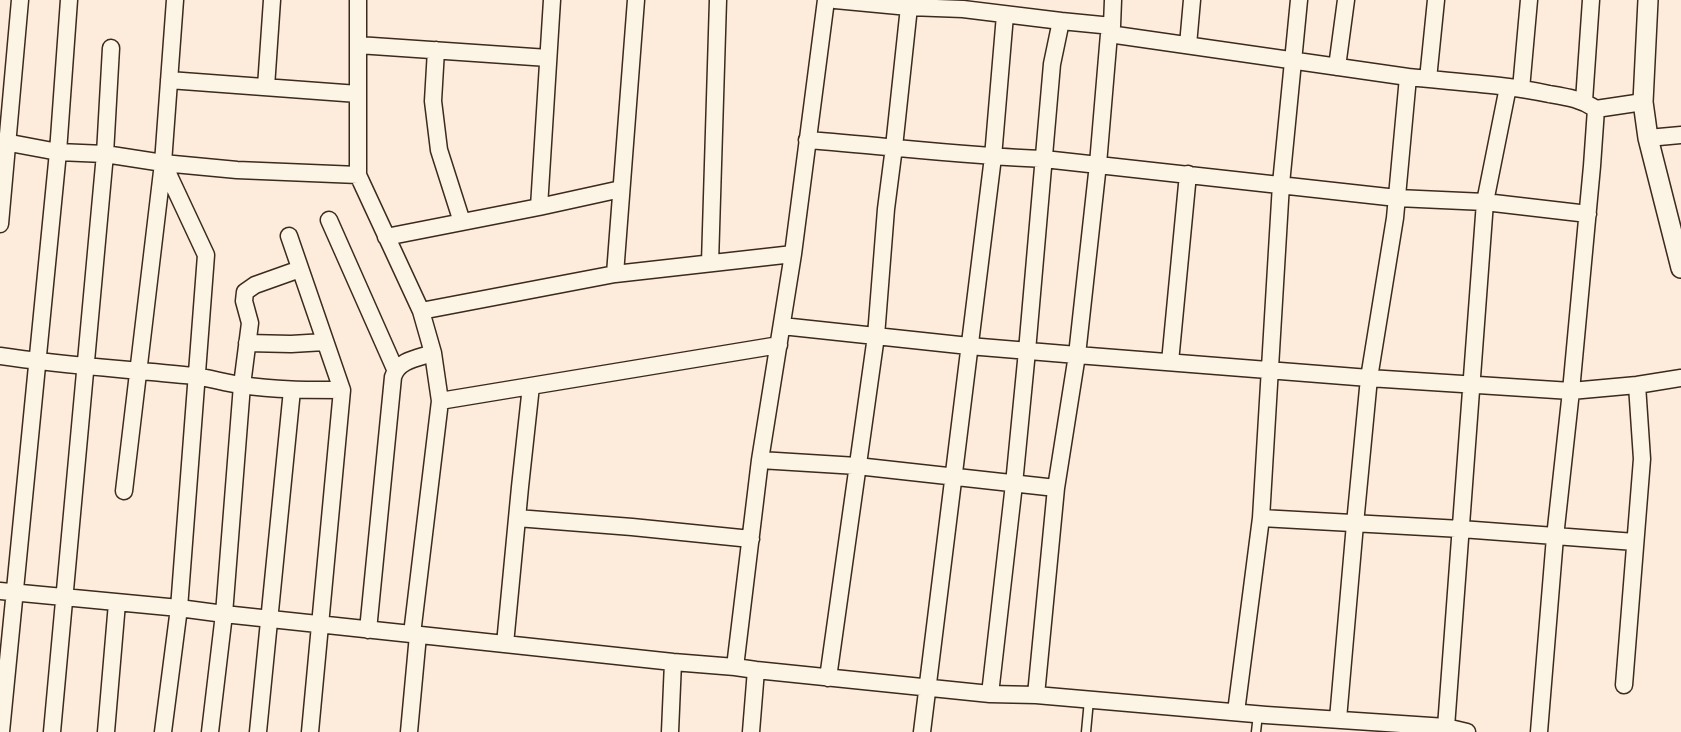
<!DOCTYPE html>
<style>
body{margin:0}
canvas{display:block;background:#fdecdb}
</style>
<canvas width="1681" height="732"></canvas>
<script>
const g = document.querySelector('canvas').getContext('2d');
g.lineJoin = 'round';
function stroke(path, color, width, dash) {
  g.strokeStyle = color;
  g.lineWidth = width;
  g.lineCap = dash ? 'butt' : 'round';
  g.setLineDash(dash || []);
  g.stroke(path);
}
const service = new Path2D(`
 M1086,732L1089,700
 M1256,732L1258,714`);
const minor = new Path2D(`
 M69,0L58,152L105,154L163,163L206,255L179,608L163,732
 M358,0V175L421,311L615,274L636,0
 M835,0L909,7L963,9L1061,21
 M1109,34L1408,77
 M358,45L548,58
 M1188,45L1192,0
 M436,50L433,101L439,150L462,222
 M1337,67L1346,0
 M1428,79L1436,0
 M169,80L358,94
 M266,87L272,0
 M1521,89L1529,0
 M1584,101L1591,0
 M1648,138L1681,135
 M807,140C886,146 965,156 1044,159L1397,198L1485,202L1588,214
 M0,141L58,152L1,732
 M163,163L175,0
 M539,207L552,0
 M329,220L395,369
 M0,224L20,0
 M289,236L342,390L310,732
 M386,237L539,207L621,189
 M710,263L718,0
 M615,274L793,254
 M782,326L969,346L1077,355L1369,378L1571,391L1637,385L1681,378
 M247,343L291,344L325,342
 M0,356C64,366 129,369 194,376C210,378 225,383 241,385C275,390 308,390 342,390
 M1170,362L1188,174
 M440,401L779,345
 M760,460L857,466L1056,488
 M124,491L163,163L237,170L358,175
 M517,518L632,527L751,539
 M1261,518L1461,529L1635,542
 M0,591L179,608L224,614L673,662L735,667L756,670L990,694L1036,695L1266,715L1446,727L1467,732
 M368,630L393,377C398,360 418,358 433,353
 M412,634L440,401L433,353L421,311
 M505,644L520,487L531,386
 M735,667L760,460L793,254L826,0
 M828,678L876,336L886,209L894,147L909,7
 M1624,685L1642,459L1637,385
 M990,694L1014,484L1027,351L1052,64L1061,21L1112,26L1113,0
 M1036,695L1056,488L1077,355L1098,164L1109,34L1112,26
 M1236,712L1261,518L1281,184L1299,0
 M1338,719L1355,524L1369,378L1395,218L1408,77C1455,82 1503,84 1549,94C1567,97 1581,99 1596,109L1643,102
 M1446,727L1485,202L1508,87
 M52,732L105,154L111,48
 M106,732L117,603
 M210,732L224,614L242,385L250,323L244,301L245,292L255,285L300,269
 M258,732L292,390
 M409,732L418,635
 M670,732L673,662
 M751,732L756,670
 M922,732L993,157L1005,15
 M1539,732L1555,537L1571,391L1592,166L1596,109`);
const tertiary = new Path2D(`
 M1648,0L1643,102L1648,138L1681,268`);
stroke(service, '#3b2a1e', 11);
stroke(minor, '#3b2a1e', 19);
stroke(tertiary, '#3b2a1e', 22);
stroke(service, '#fcf5e5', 8);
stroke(minor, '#fcf5e5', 16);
stroke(tertiary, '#fcf5e5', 19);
</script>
